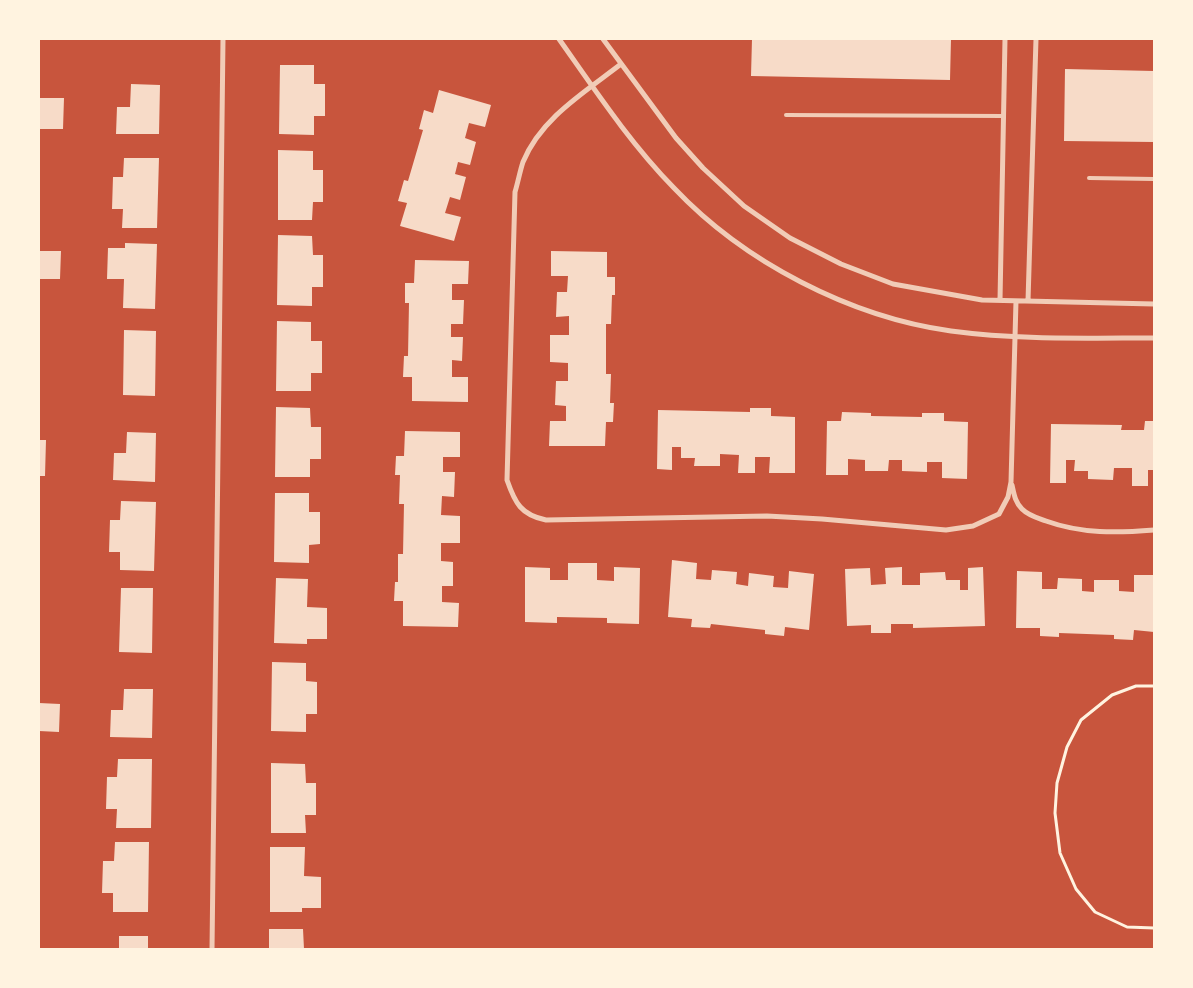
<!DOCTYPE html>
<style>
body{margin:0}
#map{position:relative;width:1193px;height:988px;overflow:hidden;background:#c8553d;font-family:Rubik,sans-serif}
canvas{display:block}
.frame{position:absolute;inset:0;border:40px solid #fff3e0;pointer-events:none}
</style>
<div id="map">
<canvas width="1193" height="988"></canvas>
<div class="frame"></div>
</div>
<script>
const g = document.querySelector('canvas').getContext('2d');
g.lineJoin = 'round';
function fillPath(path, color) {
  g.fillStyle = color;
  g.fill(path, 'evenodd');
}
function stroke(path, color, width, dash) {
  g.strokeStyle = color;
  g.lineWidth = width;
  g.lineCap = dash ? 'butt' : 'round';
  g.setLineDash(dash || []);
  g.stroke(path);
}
const building = new Path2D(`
 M752,39H951L950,80L751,76Z
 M280,65H314V84H325V116H314V135L279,134Z
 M1065,69L1154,71V142L1064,141Z
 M131,84L160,85L159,134H116L117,107H130Z
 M439,90L491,105L485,127L469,123L465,138L476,142L470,165L458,162L455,174L466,177L460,200L450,197L445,213L461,217L454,241L400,226L407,203L398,201L404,180L408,181L423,130L419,129L424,110L433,113Z
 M39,98H64L63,129H39Z
 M278,150L313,151V170H323V202H313L312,220H278Z
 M124,158H159L157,228H122L123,209H112L113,177H123Z
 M278,235L312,236L313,255H323V287H312V306L277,305Z
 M125,243L157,244L155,309L123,308L124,279H107L108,248H125Z
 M39,251H61L60,279H39Z
 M551,251L607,252V277H615V295H612L611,324H606V374H611L610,403H614L613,422H606L605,446H549L550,421H566V406L555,405L556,381H568V363L550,362V335H569V316L556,317L557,292H567L568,276H551Z
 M415,260L469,261L468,284H452V300H464L463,324H451V337H463L462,361L452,360V377H468V402L412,401V377H403L404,356H408L409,303H405V283H414Z
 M277,321L311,322V341H322V373H311V391H276Z
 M124,330L156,331L155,396L123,395Z
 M276,407L310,408L311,427H321V459H310V477H275Z
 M750,408H771V416L795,417V473H769L770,457H755V473H738L739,455L720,454V466H694L695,458H681V447H672V470L657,469L658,410L750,412Z
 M842,412L871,413V416L922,417V413H944V421L968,422L967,479L942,478V462H927V472L902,471V460H889L888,471H865V460L848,459V475H826L827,421H841Z
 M1145,421H1154V470H1148V486H1132V468H1114L1113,480L1088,479V471H1074L1075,460H1066V483H1050L1051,424L1122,425L1121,430H1144Z
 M405,431L460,432V457H443V472H455L454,497L442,496L441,515L460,516V543H441V561L453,562V586H442V602L459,603L458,627L403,626V601H394L395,582H398V554H403L404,504H399L400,475H395L396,456H404Z
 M127,432L156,433L155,482L113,480L114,453H126Z
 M39,440H46L45,476H39Z
 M275,493H309V512H320V544L309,545V563L274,562Z
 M121,501L156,502L154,571L120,570V552H109L110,520H120Z
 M672,560L697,563L696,579L711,580L712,570L737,572L736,584L748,586L749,573L774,576L773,587L788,588L789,571L814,574L809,630L785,627L784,636L765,634V630L711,624L710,628L691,627L692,619L668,617Z
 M568,563H597V580L614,581V567L640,568L639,624L607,623V618L557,617V623L525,622V567L550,568V580H568Z
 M902,567V585H920V573L945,572L946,580H960V590H968V568L983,567L985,626L913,628V624H891V633H871V625L847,626L845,569L870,568L871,585L886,584L885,568Z
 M1017,571L1042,572V589H1057L1058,578L1082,579V591L1094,592V580H1119V591L1134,592V575H1154V632L1134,630L1133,640L1114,639V635L1059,633V637L1040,636V628H1016Z
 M276,578L308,579L307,607L327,608V639H307V644L274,643Z
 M121,588H153L152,653L119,652Z
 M272,662L306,663V681L317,682V714H306V732L271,731Z
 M124,689H153L152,738L110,737L111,710H123Z
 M39,703L60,704L59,732L39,731Z
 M118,759H152L151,828H116L117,809H106L107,777H117Z
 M271,763L305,764L306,783H316V815H305L306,833H271Z
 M115,842H149L148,912H113V893H102L103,861H114Z
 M270,847H305L304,876L321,877V908H302V912H270Z
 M269,929H303L304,949H269Z
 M119,936H148V949H119Z`);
const path = new Path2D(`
 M1154,686H1136L1112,695L1081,720L1067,747L1057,783L1055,813L1060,853L1076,889L1095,912L1127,927L1154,928`);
const service = new Path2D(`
 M786,115L1003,116
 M1089,178L1154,179`);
const minor = new Path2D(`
 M559,39C595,90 630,143 674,188C744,262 850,317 951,331C1018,340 1086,338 1154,338
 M603,39L676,138L703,168L744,206L790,238L841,264L893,284L982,300L1154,304
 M621,64C585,92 541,118 523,162C520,171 518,182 515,192L507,480C515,503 521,515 546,520L767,516L822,519L946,530L973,526L999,514L1008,497L1011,482L1016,301
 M1000,300L1005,39
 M1028,301L1036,39
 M1012,485C1014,494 1015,502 1022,509C1029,516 1038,518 1046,521C1082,534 1117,533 1154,530
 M212,949L223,39`);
fillPath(building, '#f7dbc8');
stroke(path, '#fff3e0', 3);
stroke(service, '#f1ccb7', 4);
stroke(minor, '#f1ccb7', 5);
</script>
